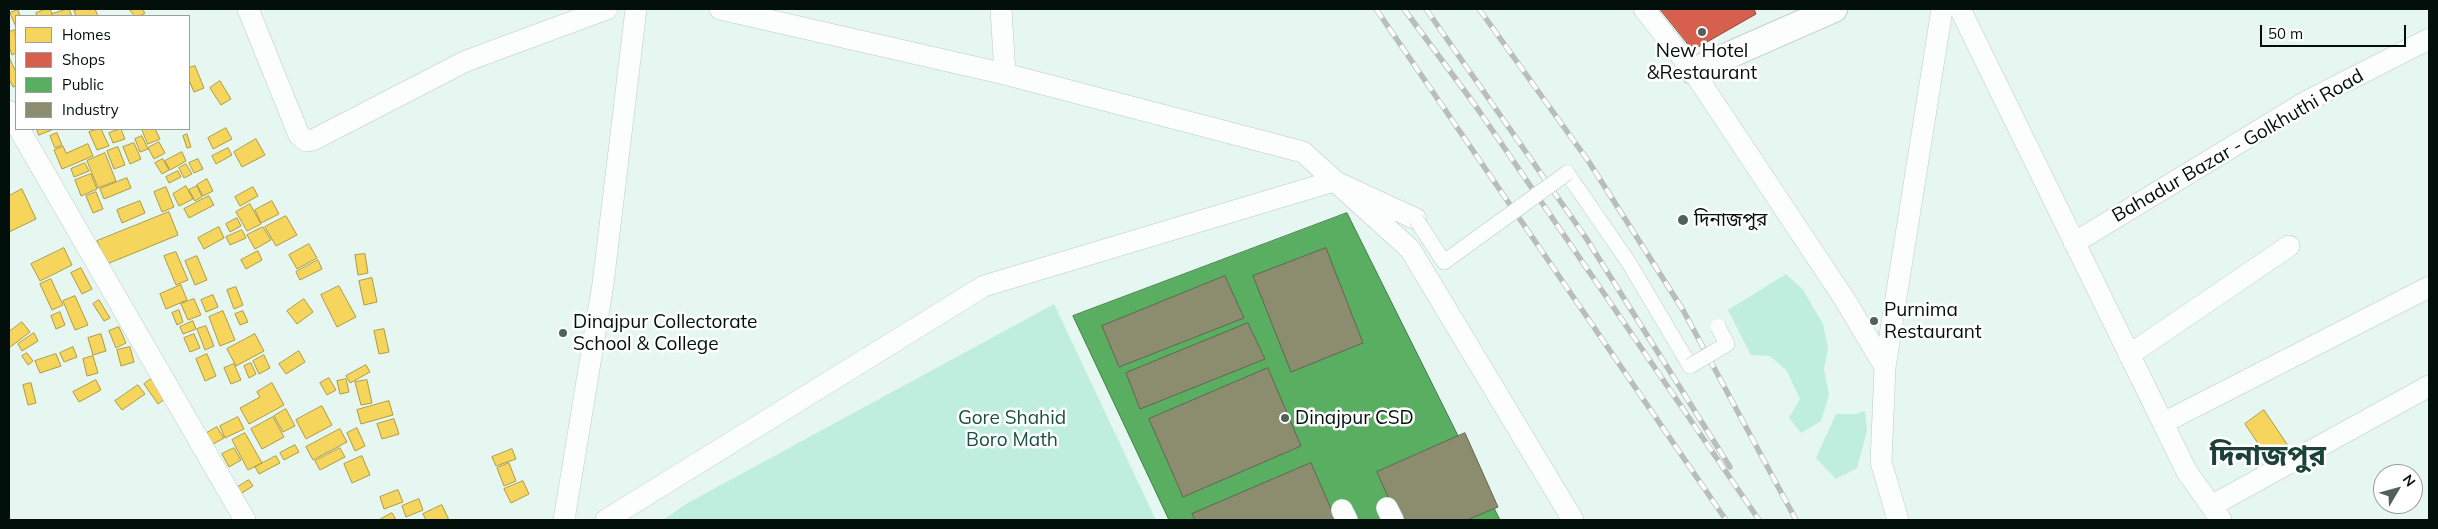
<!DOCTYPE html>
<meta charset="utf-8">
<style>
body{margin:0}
#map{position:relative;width:2438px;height:529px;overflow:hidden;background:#e5f7f0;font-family:Mulish,sans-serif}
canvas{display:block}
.frame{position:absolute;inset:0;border:10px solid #020f0a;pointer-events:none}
.legend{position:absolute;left:15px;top:15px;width:175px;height:115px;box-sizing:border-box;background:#fff;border:1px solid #9a9f9d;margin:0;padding:6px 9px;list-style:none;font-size:15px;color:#020f0a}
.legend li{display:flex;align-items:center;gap:10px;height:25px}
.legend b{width:25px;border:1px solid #9a9f9d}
.north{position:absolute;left:2373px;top:464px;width:50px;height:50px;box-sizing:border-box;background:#fff;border:1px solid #9a9f9d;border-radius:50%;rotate:53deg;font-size:14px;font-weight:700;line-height:20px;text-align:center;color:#020f0a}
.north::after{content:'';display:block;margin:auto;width:18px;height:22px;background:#51605a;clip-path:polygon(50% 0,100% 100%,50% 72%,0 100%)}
.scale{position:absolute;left:2260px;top:25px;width:146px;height:22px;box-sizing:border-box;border:2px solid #020f0a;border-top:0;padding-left:6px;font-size:15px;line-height:18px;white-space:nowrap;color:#020f0a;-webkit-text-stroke:4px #fff;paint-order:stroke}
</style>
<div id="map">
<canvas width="2438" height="529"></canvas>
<div class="frame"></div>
<ul class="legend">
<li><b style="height:14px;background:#f6d55c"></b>Homes</li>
<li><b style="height:14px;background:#d6604d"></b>Shops</li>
<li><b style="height:14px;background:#5aae61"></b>Public</li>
<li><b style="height:14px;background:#8c8c6e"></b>Industry</li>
</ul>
<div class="north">N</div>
<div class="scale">50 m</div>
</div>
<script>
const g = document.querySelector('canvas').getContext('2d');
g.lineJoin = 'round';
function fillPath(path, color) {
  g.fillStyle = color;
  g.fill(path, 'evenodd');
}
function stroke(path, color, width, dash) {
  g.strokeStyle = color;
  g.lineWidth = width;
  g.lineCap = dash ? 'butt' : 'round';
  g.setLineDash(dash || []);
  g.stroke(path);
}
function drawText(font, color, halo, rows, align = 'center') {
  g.font = font + ' Mulish,"Noto Sans Bengali",sans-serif';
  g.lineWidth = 5;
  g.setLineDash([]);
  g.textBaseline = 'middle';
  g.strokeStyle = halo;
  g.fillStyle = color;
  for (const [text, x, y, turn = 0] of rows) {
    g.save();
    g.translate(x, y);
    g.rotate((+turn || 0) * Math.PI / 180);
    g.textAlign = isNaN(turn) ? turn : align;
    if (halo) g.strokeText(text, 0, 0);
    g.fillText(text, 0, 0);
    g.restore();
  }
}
const green = new Path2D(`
 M1786,274L1803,290L1823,324L1828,348L1824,369L1829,395L1821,421L1801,433L1789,418L1800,399L1787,371L1770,356L1751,355L1728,310Z
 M1054,304L1156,520H663L686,504Z
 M1865,411L1867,431L1857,468L1836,479L1816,458L1836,414H1855Z`);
const homes = new Path2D(`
 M46,9H50L53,16H37L36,13Z
 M69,9L72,16H53L52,14Z
 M79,9H95L98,16H76L74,11Z
 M129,9H142L145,13L140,16H135Z
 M18,10L20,16H16V27L10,13Z
 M15,30L16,53L12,55L9,47V32Z
 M9,57L16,72V86L13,87L9,79Z
 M195,66L204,88L194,92L189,80V68Z
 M220,81L231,99L221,105L210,88Z
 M226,128L232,139L213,149L208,138Z
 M37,129H54L39,135Z
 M98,129H101L109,146L97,150L89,132Z
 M121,129L125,139L113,143L109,133Z
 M142,129H155L160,139L148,144Z
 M57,133L62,145L55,148L50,136Z
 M187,134L191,147L187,148L183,136Z
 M142,136L148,149L140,152L135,139Z
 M256,139L265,155L242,167L234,152Z
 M159,142L165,153L154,159L148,148Z
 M134,143L141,159L130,164L123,147Z
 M88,144L93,156L62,169L54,150L63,146L66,153Z
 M118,147L125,165L114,169L107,151Z
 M228,148L232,155L216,164L212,156Z
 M182,152L186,161L170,170L165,161Z
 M105,153L116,181L98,188L87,161Z
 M163,159L169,170L162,174L155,163Z
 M198,159L203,169L194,173L189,163Z
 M85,163L89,171L74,177L71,169Z
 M186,164L192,174L184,178L179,168Z
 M178,171L181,177L169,183L166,177Z
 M91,174L97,189L81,196L75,180Z
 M127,178L131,188L104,199L100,189Z
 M207,179L213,191L203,196L197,185Z
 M186,186L193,199L179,206L173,194Z
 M197,186L202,197L195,201L189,190Z
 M166,187L174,207L162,212L154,192Z
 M253,187L258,196L240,206L235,197Z
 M22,189L36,219L9,232V196Z
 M96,192L103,209L93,213L86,196Z
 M209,196L214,205L189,218L184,209Z
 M140,201L145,213L122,223L117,210Z
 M272,201L279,214L261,223L255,210Z
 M250,204L261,224L247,231L236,212Z
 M169,212L178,235L107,264L97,241Z
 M286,216L297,235L276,246L265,227Z
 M237,218L241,226L230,232L226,224Z
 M219,227L224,238L204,249L198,238Z
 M263,227L271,240L255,249L247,235Z
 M242,230L246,238L230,245L226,237Z
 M309,244L317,258L297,269L289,255Z
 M64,248L72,265L40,281L31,264Z
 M258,251L262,260L246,269L241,260Z
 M176,252L188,280L176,285L164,256Z
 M365,254L368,273L358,275L355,255Z
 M197,256L207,280L195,285L185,261Z
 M318,260L322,269L300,280L296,272Z
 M81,268L92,289L82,294L71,273Z
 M372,278L377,302L364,305L359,281Z
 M51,279L63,305L52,310L40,284Z
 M181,285L187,300L166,309L160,294Z
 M339,286L356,317L337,327L321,295Z
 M236,287L243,305L234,309L227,290Z
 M213,295L218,307L206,312L201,300Z
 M75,296L88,325L75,330L63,301Z
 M194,299L201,315L188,320L181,304Z
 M304,299L313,312L297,324L287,311Z
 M99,300L110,318L104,321L93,304Z
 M179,310L183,322L177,325L172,313Z
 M223,311L235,340L220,346L209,317Z
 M243,311L248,322L240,325L235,314Z
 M60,312L65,325L56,329L51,316Z
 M193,321L196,329L183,334L180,327Z
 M22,322L30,332L9,348V332Z
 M206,326L214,346L205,350L197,329Z
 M119,327L126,343L116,348L109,331Z
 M384,329L389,352L379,354L374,331Z
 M34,333L38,341L22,351L18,344Z
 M101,334L106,351L93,355L88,338Z
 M194,334L200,348L190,352L184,338Z
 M255,334L264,351L236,366L227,349Z
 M73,347L77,357L64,362L60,353Z
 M130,347L134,362L121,366L117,350Z
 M299,351L305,362L286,374L279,364Z
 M27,353L33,361L28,365L22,356Z
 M56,354L61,366L40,373L35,361Z
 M207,354L216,376L205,381L196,359Z
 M264,355L270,368L259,374L253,361Z
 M93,356L98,373L87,376L83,359Z
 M251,363L256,374L249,378L244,366Z
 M234,364L241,380L231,384L224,368Z
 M366,365L370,372L350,383L346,376Z
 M329,378L336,390L327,395L320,383Z
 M151,379L166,398L158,404L144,384Z
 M346,379L349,392L340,394L337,381Z
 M96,380L101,390L79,402L73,392Z
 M367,380L372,403L361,405L355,382Z
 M31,383L36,403L28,405L23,385Z
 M272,383L284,405L249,424L240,408L260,397L257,392Z
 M138,385L145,394L122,410L115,401Z
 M389,401L393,415L361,424L357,410Z
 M322,406L332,425L306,439L296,420Z
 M286,409L295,426L283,432L274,416Z
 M2264,410L2291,450L2271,463L2245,424Z
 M238,417L244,429L225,438L220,426Z
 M273,417L284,437L262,449L251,429Z
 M394,419L399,434L382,439L377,424Z
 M217,427L224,438L206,448L200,437Z
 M357,428L365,446L355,451L347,433Z
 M340,429L347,442L313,460L306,447Z
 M245,433L262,463L248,470L232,440Z
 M295,445L299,452L284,460L280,453Z
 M234,448L241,460L229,467L222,454Z
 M340,448L345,457L320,470L315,461Z
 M512,449L516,459L496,466L492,457Z
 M276,456L280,463L259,474L255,467Z
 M362,456L370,475L352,483L344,464Z
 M509,463L516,481L504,486L497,468Z
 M249,480L253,486L237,496L233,490Z
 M523,481L529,494L511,503L504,489Z
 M398,490L403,502L384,509L380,497Z
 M419,499L423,510L406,517L402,506Z
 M442,505L449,520H426L423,514Z
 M392,513L396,520H382L381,519Z`);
const shops = new Path2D(`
 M1660,9H1754L1756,14L1693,50Z`);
const public = new Path2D(`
 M1347,213L1500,520H1169L1073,316Z`);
const industry = new Path2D(`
 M1326,248L1363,343L1291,372L1253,276Z
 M1225,276L1244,318L1119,367L1102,326Z
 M1248,323L1265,359L1140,409L1126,373Z
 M1268,368L1301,446L1183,497L1149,419Z
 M1465,433L1498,507L1467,520H1398L1377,472Z
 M1311,463L1336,520H1195L1192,514Z`);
const pedestrian = new Path2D(`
 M1567,173L1629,263L1690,366`);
const minor = new Path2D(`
 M248,9L299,135L306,141L313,140L466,61L607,9
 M720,9L1005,74L1303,152L1410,249L1573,520
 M1001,9L1005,74
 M1644,9L1693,71L1845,300L1885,367L1881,462L1898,520
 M1960,9L2187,472L2221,520
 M9,111L16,124
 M19,129L245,520
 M2074,243L2309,100L2429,39
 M2129,355L2289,246
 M1885,367L1942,9
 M2163,423L2429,287
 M2211,506L2429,386
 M1387,508L1393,520
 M1342,510L1347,520
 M564,520L603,284L636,9
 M606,520L984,286L1334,181L1416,219`);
const tertiary = new Path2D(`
 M1693,71L1834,9`);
const rail = new Path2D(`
 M1376,9L1726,520
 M1404,9L1475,105L1759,520
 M1426,9L1586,238L1730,467
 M1479,9L1589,162L1683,310L1796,520`);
const pedestrianBridge = new Path2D(`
 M1416,219L1444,262L1567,173
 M1690,366L1727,344L1718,327`);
const markers = [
 [1702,32,5,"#51605a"],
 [1683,220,6,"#51605a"],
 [1874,321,5,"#51605a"],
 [563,333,5,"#51605a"],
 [1285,418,5,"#51605a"]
];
const poiNames = [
 ["New Hotel",1702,51,"center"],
 ["&Restaurant",1702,73,"center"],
 ["দিনাজপুর",1694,220],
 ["Purnima",1884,310],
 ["Restaurant",1884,332],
 ["Dinajpur Collectorate",573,322],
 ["School & College",573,344],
 ["Dinajpur CSD",1295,418]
];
const streetNames = [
 ["Bahadur Bazar - Golkhuthi Road",2238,146,-30]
];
const parkNames = [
 ["Gore Shahid",1012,418],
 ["Boro Math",1012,440]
];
const townNames = [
 ["দিনাজপুর",2268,456]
];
fillPath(green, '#bfeede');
fillPath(homes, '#f6d55c');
stroke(homes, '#ad9a43', 1);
fillPath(shops, '#d6604d');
stroke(shops, '#964839', 1);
fillPath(public, '#5aae61');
stroke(public, '#407e47', 1);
fillPath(industry, '#8c8c6e');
stroke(industry, '#636650', 1);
stroke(pedestrian, '#bbccc6', 16);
stroke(minor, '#bbccc6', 22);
stroke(tertiary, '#bbccc6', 28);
stroke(pedestrian, '#fbfefd', 15);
stroke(minor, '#fbfefd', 21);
stroke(tertiary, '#fbfefd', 26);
stroke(rail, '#b9bebc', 5.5);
stroke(rail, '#fff', 4, [11]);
stroke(pedestrianBridge, '#bbccc6', 16, []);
stroke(pedestrianBridge, '#fbfefd', 15);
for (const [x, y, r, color] of markers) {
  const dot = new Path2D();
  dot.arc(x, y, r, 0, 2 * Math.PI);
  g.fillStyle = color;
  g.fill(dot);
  stroke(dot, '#fff', 2);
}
drawText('19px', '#020f0a', '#fff', poiNames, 'left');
drawText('19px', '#020f0a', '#fff', streetNames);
drawText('19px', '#1a5041', '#fff', parkNames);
drawText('bold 29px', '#1c4237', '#fff', townNames);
</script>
